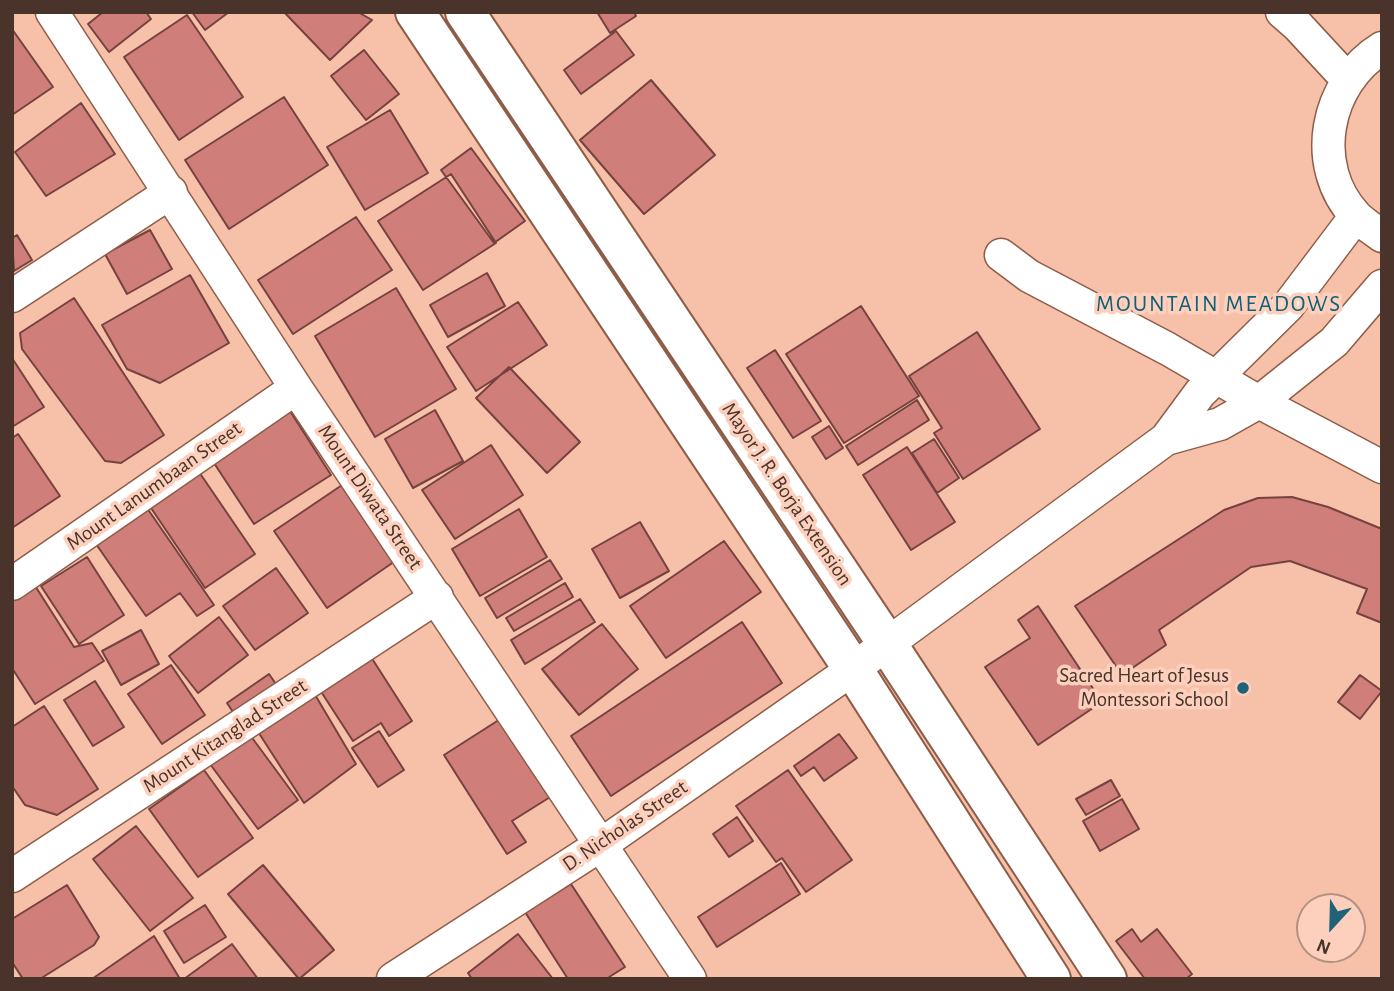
<!DOCTYPE html>
<style>
body{margin:0}
#map{position:relative;width:1394px;height:991px;overflow:hidden;background:#f7c0a9;font-family:"Alegreya Sans",sans-serif}
canvas{display:block}
.frame{position:absolute;inset:0;border:14px solid #49332a;pointer-events:none}
.north{position:absolute;left:1296px;top:893px;width:70px;height:70px;box-sizing:border-box;background:#fdd0bd;border:2px solid #b59182;border-radius:50%;rotate:202deg;font-size:19px;font-weight:700;line-height:28px;text-align:center;color:#49332a}
.north::after{content:'';display:block;margin:auto;width:24px;height:32px;background:#226277;clip-path:polygon(50% 0,100% 100%,50% 72%,0 100%)}
</style>
<div id="map">
<canvas width="1394" height="991"></canvas>
<div class="frame"></div>
<div class="north">N</div>
</div>
<script>
const g = document.querySelector('canvas').getContext('2d');
g.lineJoin = 'round';
function fillPath(path, color) {
  g.fillStyle = color;
  g.fill(path, 'evenodd');
}
function stroke(path, color, width, dash) {
  g.strokeStyle = color;
  g.lineWidth = width;
  g.lineCap = dash ? 'butt' : 'round';
  g.setLineDash(dash || []);
  g.stroke(path);
}
function drawText(font, color, halo, rows, align = 'center') {
  g.font = font + ' "Alegreya Sans",sans-serif';
  g.lineWidth = 7;
  g.setLineDash([]);
  g.textBaseline = 'middle';
  g.strokeStyle = halo;
  g.fillStyle = color;
  for (const [text, x, y, turn = 0] of rows) {
    g.save();
    g.translate(x, y);
    g.rotate((+turn || 0) * Math.PI / 180);
    g.textAlign = isNaN(turn) ? turn : align;
    if (halo) g.strokeText(text, 0, 0);
    g.fillText(text, 0, 0);
    g.restore();
  }
}
const building = new Path2D(`
 M103,12H146L151,19L109,52L88,24Z
 M192,12H229L205,30Z
 M284,12H358L372,20L330,60Z
 M597,12H634L636,16L610,33Z
 M187,15L243,97L179,140L124,57Z
 M12,29L53,87L12,115Z
 M616,31L634,55L581,94L564,70Z
 M364,50L399,94L366,120L331,76Z
 M651,80L715,155L644,214L580,140Z
 M284,97L328,165L229,229L185,160Z
 M81,103L115,154L46,196L15,152Z
 M390,110L428,173L365,210L327,147Z
 M471,148L525,221L494,243L441,170Z
 M451,174L496,243L423,290L378,221Z
 M356,217L392,270L293,334L258,280Z
 M150,230L172,269L127,294L105,254Z
 M17,235L32,260L14,271L12,238Z
 M487,273L505,306L448,337L430,305Z
 M190,275L229,343L160,383L127,369L102,325Z
 M396,288L456,389L375,437L315,336Z
 M74,298L164,435L121,463L105,461L22,349L20,333Z
 M518,302L547,345L476,391L447,347Z
 M861,306L919,396L844,443L786,354Z
 M977,332L1040,429L963,479L934,433L942,428L909,376Z
 M775,350L821,421L793,438L747,368Z
 M12,358L44,407L12,427Z
 M509,367L580,442L547,473L476,398Z
 M917,400L929,420L858,465L846,446Z
 M435,410L463,461L413,488L385,439Z
 M290,411L331,475L254,524L212,460Z
 M829,426L843,448L826,459L812,437Z
 M18,434L60,496L12,528V438Z
 M934,439L959,478L937,493L912,453Z
 M491,445L523,495L455,539L422,490Z
 M907,447L955,522L911,550L863,475Z
 M197,469L255,554L205,588L147,502Z
 M348,481L401,557L327,608L274,531Z
 M1292,497L1328,507L1382,529V623L1357,613L1367,589L1290,561L1251,567L1159,630L1166,645L1122,675L1075,606L1224,510L1258,498Z
 M147,508L214,605L197,616L180,593L146,616L96,544Z
 M519,509L547,557L480,596L452,549Z
 M640,522L669,571L620,598L592,549Z
 M724,541L761,592L666,658L630,606Z
 M87,557L124,615L79,644L41,586Z
 M550,560L562,579L497,618L485,598Z
 M276,568L308,613L255,650L223,606Z
 M32,581L74,647L92,643L104,661L35,704L12,668V593Z
 M565,583L573,597L514,631L506,618Z
 M580,599L595,622L525,664L511,640Z
 M1038,606L1102,702L1038,745L985,667L1030,638L1018,620Z
 M219,617L248,655L198,693L169,656Z
 M742,622L782,683L611,796L571,736Z
 M602,624L638,669L579,715L542,669Z
 M141,630L159,664L121,685L102,651Z
 M371,657L412,721L389,736L381,723L353,741L320,690Z
 M171,665L205,715L162,744L128,694Z
 M269,674L278,687L235,715L227,703Z
 M1360,675L1382,691L1360,719L1338,702Z
 M95,681L124,727L93,746L64,700Z
 M311,688L356,764L304,803L253,724Z
 M44,706L98,789L57,815L25,805L12,786V727Z
 M505,716L555,794L512,821L526,842L507,854L444,755Z
 M379,731L404,770L378,787L352,748Z
 M839,734L857,758L824,781L814,767L801,776L794,766Z
 M250,735L298,800L258,829L210,764Z
 M204,770L253,838L198,877L149,809Z
 M788,770L852,860L806,892L782,858L776,862L736,806Z
 M1111,780L1120,796L1086,815L1076,799Z
 M1122,799L1139,829L1100,851L1083,821Z
 M737,817L753,841L729,857L713,834Z
 M136,826L193,898L150,931L93,859Z
 M781,863L800,894L717,947L698,917Z
 M263,865L334,950L299,979L228,894Z
 M571,884L625,967L606,979H568L525,912Z
 M67,885L99,937L94,945L40,979H23L12,962V919Z
 M205,905L226,937L184,963L164,931Z
 M1132,929L1141,942L1157,929L1192,974L1186,979H1145L1116,941Z
 M518,934L553,979H472L468,973Z
 M154,936L180,979H92Z
 M232,944L258,979H184Z`);
const minor = new Path2D(`
 M52,12L296,388L690,979
 M1282,12L1298,26L1347,79
 M1382,48C1325,83 1309,166 1356,216C1364,224 1374,230 1382,236
 M1001,255L1029,276L1168,349L1259,402L1382,467
 M12,296L171,192
 M1166,439L1220,424L1259,402L1334,342L1382,286
 M12,584L296,388
 M12,876L437,597
 M393,979L602,844L853,669L1166,439L1200,393L1288,306L1356,216`);
const major = new Path2D(`
 M415,12L853,669L1051,979
 M465,12L888,645L1107,979`);
const markers = [
 [1243,688,7,"#226277"]
];
const streetNames = [
 ["Mount Lanumbaan Street",154,486,-35],
 ["Mayor J. R. Borja Extension",787,494,56],
 ["Mount Diwata Street",370,497,56],
 ["Mount Kitanglad Street",225,736,-33],
 ["D. Nicholas Street",625,826,-34]
];
const poiNames = [
 ["Sacred Heart of Jesus",1229,676],
 ["Montessori School",1229,700]
];
const neighbourhoodNames = [
 ["MOUNTAIN MEADOWS",1219,304]
];
fillPath(building, '#d07e79');
stroke(building, '#75423f', 2);
stroke(minor, '#8e5d48', 35);
stroke(major, '#8e5d48', 42);
stroke(minor, '#fff', 32);
stroke(major, '#fff', 38);
for (const [x, y, r, color] of markers) {
  const dot = new Path2D();
  dot.arc(x, y, r, 0, 2 * Math.PI);
  g.fillStyle = color;
  g.fill(dot);
  stroke(dot, '#fdd0bd', 2.5);
}
drawText('21px', '#49332a', '#fdd0bd', streetNames);
drawText('21px', '#49332a', '#fdd0bd', poiNames, 'right');
g.letterSpacing = '2px';
drawText('23px', '#0f5f77', '#fdd0bd', neighbourhoodNames);
g.letterSpacing = '0px';
</script>
